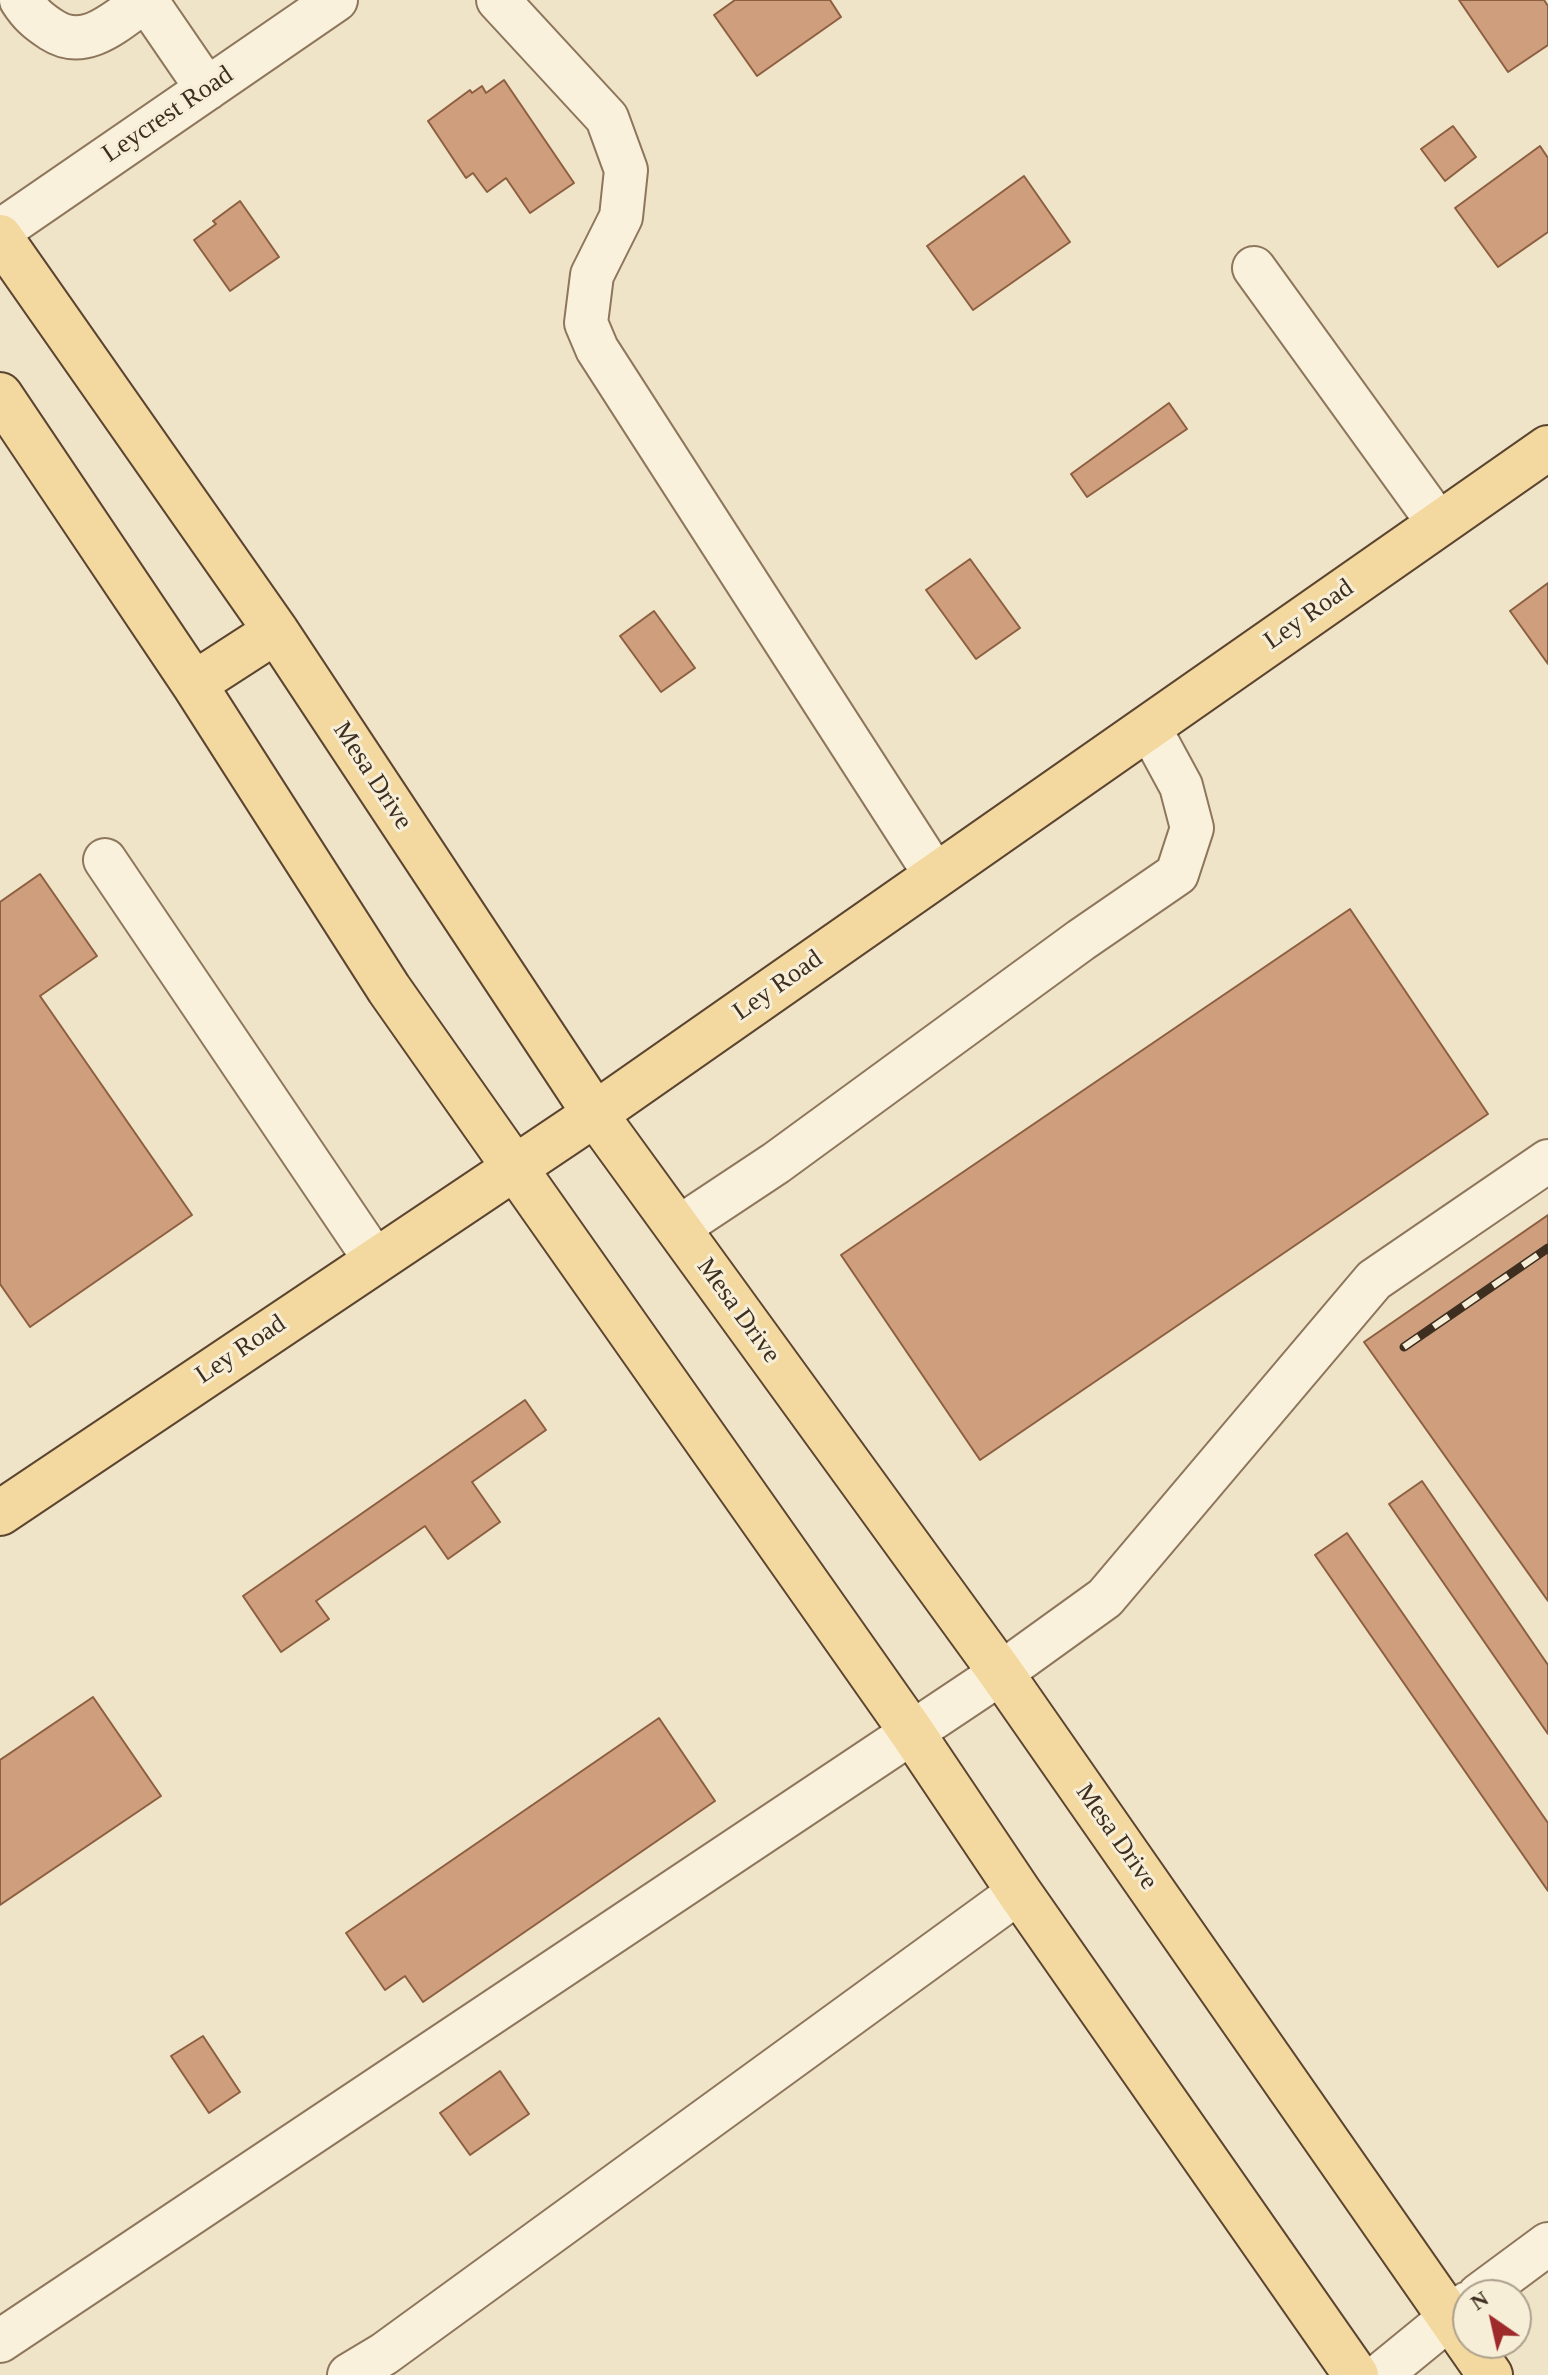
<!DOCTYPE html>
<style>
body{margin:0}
#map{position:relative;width:1548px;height:2375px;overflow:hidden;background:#f0e4c8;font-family:"Times New Roman",serif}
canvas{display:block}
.north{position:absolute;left:1452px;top:2279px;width:80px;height:80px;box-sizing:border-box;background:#f7eed8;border:2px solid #ada18e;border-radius:50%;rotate:326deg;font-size:22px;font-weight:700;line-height:32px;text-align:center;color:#3d2e20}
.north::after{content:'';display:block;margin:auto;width:28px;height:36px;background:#9e2a2b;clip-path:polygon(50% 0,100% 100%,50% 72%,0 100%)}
</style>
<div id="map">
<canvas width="1548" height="2375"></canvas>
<div class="north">N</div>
</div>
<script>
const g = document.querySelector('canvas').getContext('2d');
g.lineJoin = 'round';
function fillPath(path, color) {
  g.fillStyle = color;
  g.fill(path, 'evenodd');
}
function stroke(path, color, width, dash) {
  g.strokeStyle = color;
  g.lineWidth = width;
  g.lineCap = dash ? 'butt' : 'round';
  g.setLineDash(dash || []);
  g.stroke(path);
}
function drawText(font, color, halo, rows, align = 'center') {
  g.font = font + ' "Times New Roman",serif';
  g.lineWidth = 6;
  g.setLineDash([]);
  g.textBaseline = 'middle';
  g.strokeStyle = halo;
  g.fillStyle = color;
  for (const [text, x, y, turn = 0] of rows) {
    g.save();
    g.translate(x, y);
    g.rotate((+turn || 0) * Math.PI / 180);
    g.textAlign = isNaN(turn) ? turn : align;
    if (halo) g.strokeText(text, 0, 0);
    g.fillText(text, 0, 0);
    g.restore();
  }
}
const building = new Path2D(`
 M735,0H830L841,17L757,76L714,15Z
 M1459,0H1544L1548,6V45L1508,72Z
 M504,80L574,183L530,213L506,178L487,192L473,173L466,178L428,121L470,90L472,93L482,86L486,93Z
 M1453,126L1476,157L1445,181L1421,149Z
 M1540,146L1548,158V232L1498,267L1455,208Z
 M1024,176L1070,242L973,310L927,246Z
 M240,201L279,257L230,291L194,240L216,224L213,221Z
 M1169,403L1187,429L1087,497L1071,474Z
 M970,559L1020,628L976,659L926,590Z
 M1548,583V664L1510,611Z
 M654,611L695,668L661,692L620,636Z
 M40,874L97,956L40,996L192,1215L30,1327L0,1284V902Z
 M1350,909L1488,1114L980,1460L841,1255Z
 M1548,1215V1601L1364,1342Z
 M525,1400L546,1430L472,1482L500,1522L448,1559L425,1526L316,1601L329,1619L281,1652L243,1596Z
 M1422,1481L1548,1665V1734L1389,1504Z
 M1347,1533L1548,1823V1891L1315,1555Z
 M93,1697L161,1796L0,1905V1760Z
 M659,1718L715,1801L423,2002L405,1976L385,1990L346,1933Z
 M203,2036L240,2092L209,2113L171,2056Z
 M500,2071L529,2114L470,2155L440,2113Z`);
const minor = new Path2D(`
 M21,0C30,14 38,21 52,30C86,52 117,20 146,0
 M146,0L207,89
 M498,0L607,118L626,170L621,217L592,275L586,323L597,349L936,876
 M0,231L336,0
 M1254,268L1439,524
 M105,860L375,1260
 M678,1228L776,1163L1081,940L1177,874L1192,828L1181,786L1149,727
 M1479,2295L1548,2244
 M0,2341L1001,1673L1105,1598L1374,1280L1548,1161
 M349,2375L384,2354L1019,1892
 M1380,2375L1468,2303`);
const major = new Path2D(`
 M0,237L276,631L595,1114L1001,1673L1490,2375
 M0,395L194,684L389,989L911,1731L1019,1892L1356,2375
 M194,684L276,631
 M0,1513L595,1114L1548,448`);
const rail = new Path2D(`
 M1404,1347L1548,1248`);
const streetNames = [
 ["Leycrest Road",168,115,-34],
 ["Ley Road",1309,615,-35],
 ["Mesa Drive",372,776,57],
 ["Ley Road",778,986,-35],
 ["Mesa Drive",738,1311,54],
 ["Ley Road",241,1350,-34],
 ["Mesa Drive",1116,1837,55]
];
fillPath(building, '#cf9f7d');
stroke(building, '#8d5f41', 2);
stroke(minor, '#8d765c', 46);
stroke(major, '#5b4430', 48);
stroke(minor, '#faf1dc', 42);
stroke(major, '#f3d9a0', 44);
stroke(rail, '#3d2e20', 9);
stroke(rail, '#f7eed8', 6, [18]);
drawText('26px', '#3d2e20', '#f7eed8', streetNames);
</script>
